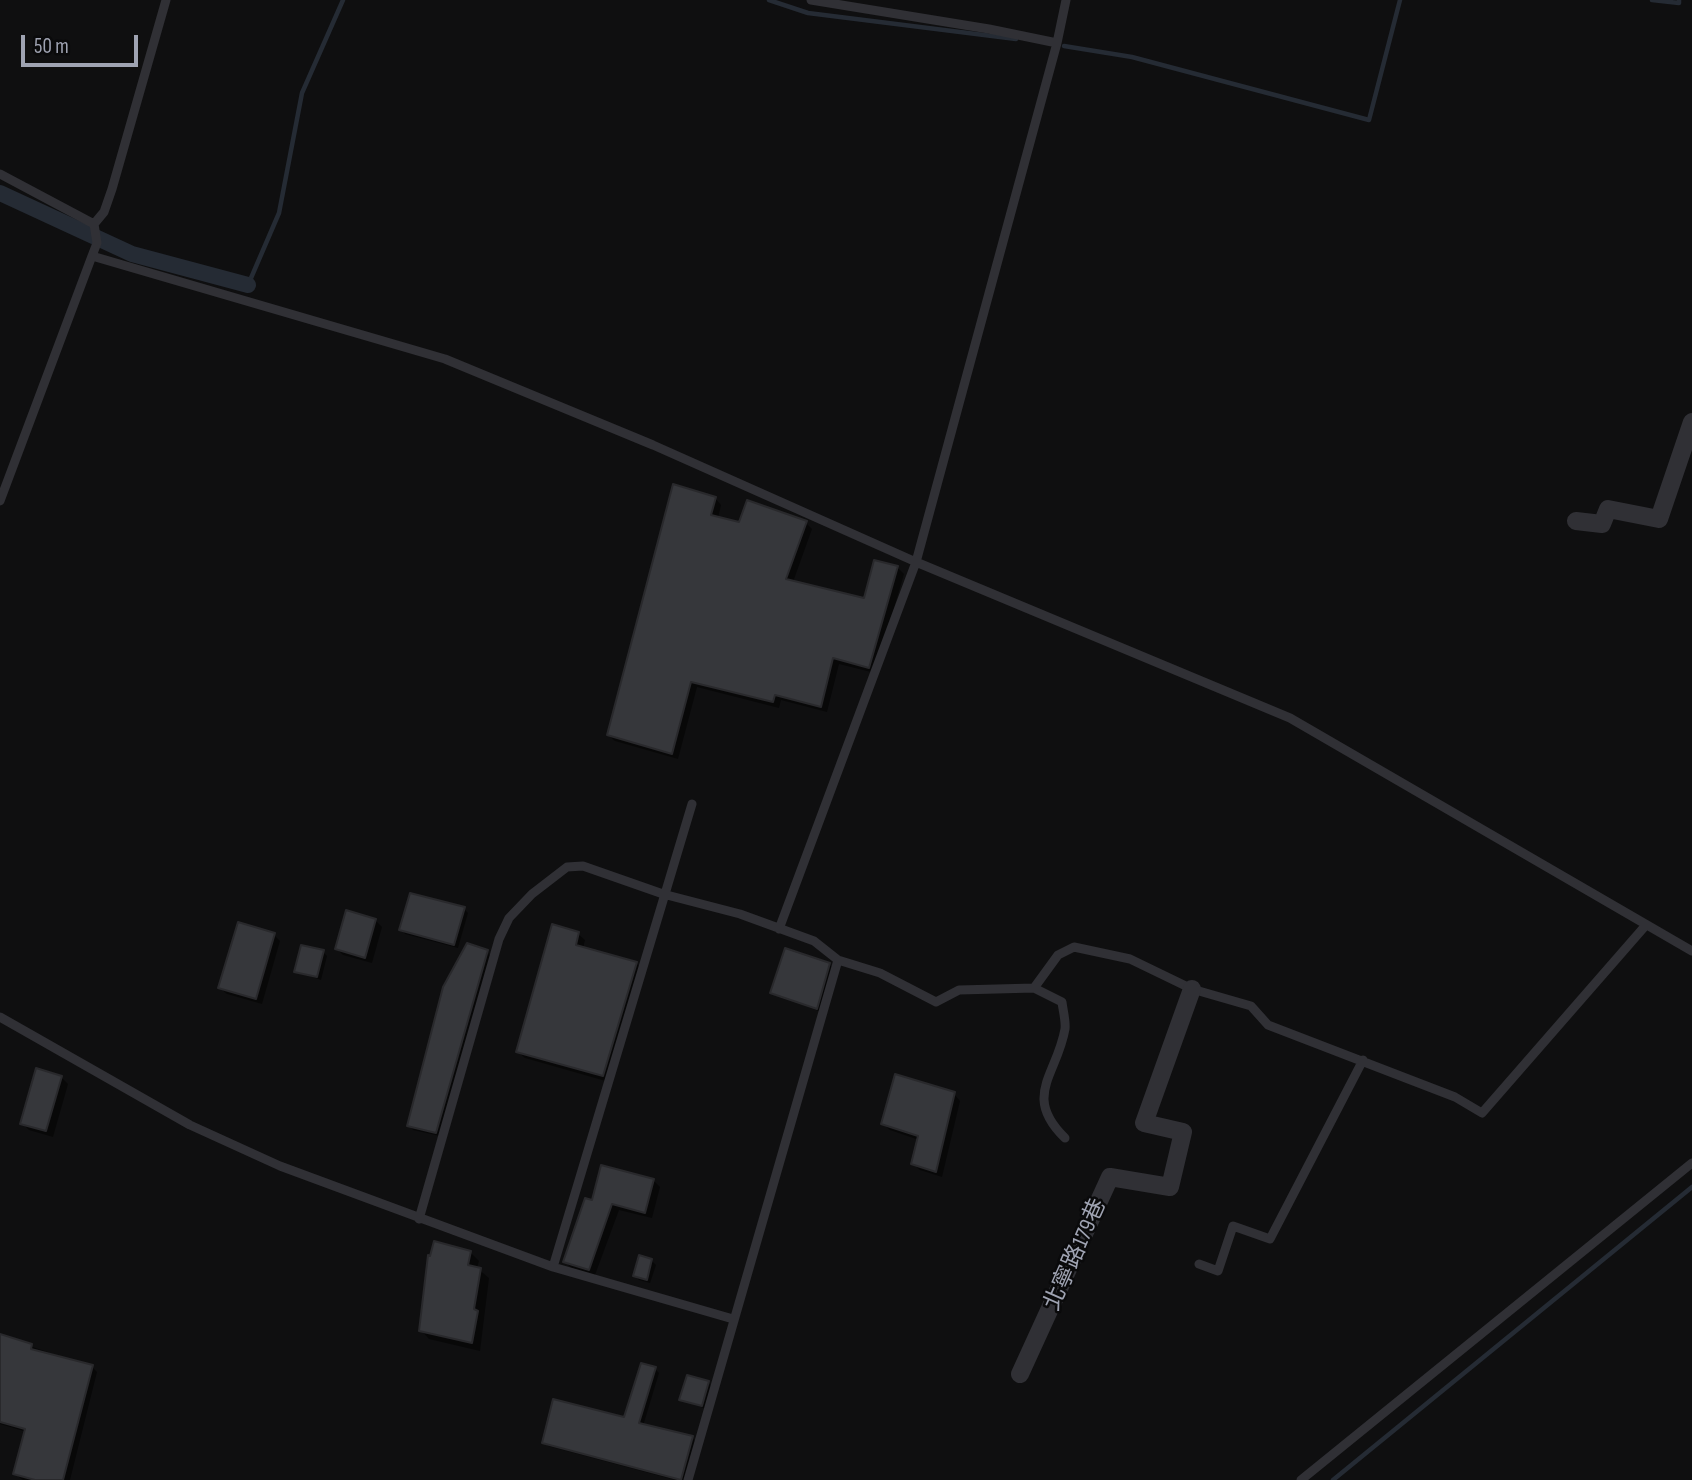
<!DOCTYPE html>
<meta charset="utf-8">
<style>
body{margin:0}
#map{position:relative;width:1692px;height:1480px;overflow:hidden;background:#0f0f10;font-family:"Sofia Sans Condensed",sans-serif}
canvas{display:block}
.scale{position:absolute;left:21px;top:35px;width:117px;height:32px;box-sizing:border-box;border:4px solid #9fa3b2;border-top:0;padding-left:9px;font-size:21px;line-height:24px;white-space:nowrap;color:#9fa3b2;-webkit-text-stroke:5px #0a0a0b;paint-order:stroke}
</style>
<div id="map">
<canvas width="1692" height="1480"></canvas>
<div class="scale">50 m</div>
</div>
<script>
const g = document.querySelector('canvas').getContext('2d');
g.lineJoin = 'round';
function fillPath(path, color) {
  g.fillStyle = color;
  g.fill(path, 'evenodd');
}
function stroke(path, color, width, dash) {
  g.strokeStyle = color;
  g.lineWidth = width;
  g.lineCap = dash ? 'butt' : 'round';
  g.setLineDash(dash || []);
  g.stroke(path);
}
function drawText(font, color, halo, rows, align = 'center') {
  g.font = font + ' "Sofia Sans Condensed","Noto Sans TC",sans-serif';
  g.lineWidth = 5;
  g.setLineDash([]);
  g.textBaseline = 'middle';
  g.strokeStyle = halo;
  g.fillStyle = color;
  for (const [text, x, y, turn = 0] of rows) {
    g.save();
    g.translate(x, y);
    g.rotate((+turn || 0) * Math.PI / 180);
    g.textAlign = isNaN(turn) ? turn : align;
    if (halo) g.strokeText(text, 0, 0);
    g.fillText(text, 0, 0);
    g.restore();
  }
}
const shadow = new Path2D(`
 M715,498L721,505L718,518L740,524L806,523L812,529L793,582L866,601L897,567L904,574L875,673L839,664L827,712L781,700L779,708L697,687L678,759L615,741L608,735Z
 M464,909L468,913L458,948L405,934L401,929Z
 M376,921L382,927L372,963L343,955L337,949Z
 M578,934L585,940L583,948L636,963L643,970L609,1082L525,1058L518,1052Z
 M274,935L280,941L262,1004L227,994L220,988Z
 M468,945L492,956L440,1136L413,1130L409,1125Z
 M323,952L327,956L321,980L296,971Z
 M829,964L833,968L821,1012L772,993Z
 M61,1077L68,1084L53,1137L29,1130L22,1123Z
 M954,1094L960,1101L942,1177L920,1170L913,1164L919,1140L890,1130L883,1124Z
 M653,1180L660,1187L652,1218L619,1210L595,1275L571,1268L565,1261L593,1203Z
 M470,1252L479,1261L477,1268L489,1278L480,1351L429,1339L421,1330Z
 M651,1260L656,1265L650,1283L639,1280L635,1276Z
 M0,1336L92,1367L97,1372L70,1480H23L15,1474L44,1437L0,1424Z
 M655,1369L659,1373L643,1426L692,1438L696,1442L686,1480H675L548,1446L544,1442L626,1419Z
 M708,1383L712,1387L706,1409L681,1399Z`);
const stream = new Path2D(`
 M769,0L808,13L1016,39
 M1652,0L1679,3V0
 M1064,46L1132,57L1369,120L1400,0
 M248,285L279,213L302,93L343,0
 M1333,1480L1692,1187`);
const canal = new Path2D(`
 M0,193L132,254L248,285`);
const building = new Path2D(`
 M673,484L716,497L711,515L739,522L747,500L807,521L786,579L864,598L874,560L898,566L869,668L833,658L821,707L775,695L773,702L691,682L672,754L607,735Z
 M410,893L465,907L454,945L399,930Z
 M346,910L376,919L365,958L335,949Z
 M238,922L275,933L256,999L218,988Z
 M552,924L579,932L576,945L637,962L603,1076L516,1052Z
 M467,943L488,950L436,1133L407,1126L443,987Z
 M301,945L324,950L317,977L294,972Z
 M785,948L830,963L817,1009L770,993Z
 M36,1068L62,1076L46,1131L20,1124Z
 M895,1074L955,1092L936,1172L911,1164L918,1136L881,1124Z
 M601,1165L654,1179L645,1213L612,1204L589,1270L563,1262L585,1198L592,1200Z
 M434,1241L471,1251L468,1265L481,1268L474,1309L478,1311L472,1343L419,1331L428,1255L430,1256Z
 M639,1255L652,1259L647,1280L633,1276Z
 M0,1334L32,1344L31,1349L93,1365L63,1480H35L13,1474L25,1429L0,1422Z
 M641,1363L656,1367L639,1423L693,1436L681,1480L542,1443L553,1399L624,1417Z
 M687,1375L709,1381L702,1406L679,1400Z`);
const lane = new Path2D(`
 M811,0L989,29L1057,43
 M0,174L94,224L97,243L92,256L445,359L653,445L916,562L1290,718L1692,951
 M94,224L104,212L112,189L166,0
 M0,501L92,256
 M779,929L916,562L1057,43L1066,0
 M1034,988L1058,955L1074,947L1130,959L1192,989L1251,1006L1268,1025L1455,1097L1482,1113L1646,925
 M0,1017L190,1125L280,1166L553,1267L733,1319
 M419,1219L499,939L509,918L532,894L567,867L583,866L663,894L740,914L814,941L838,960L880,973L936,1002L959,990L1034,988L1062,1002C1063,1011 1066,1021 1065,1029C1057,1075 1022,1096 1065,1138
 M1199,1264L1218,1271L1233,1226L1270,1239L1363,1060
 M553,1267L692,804
 M688,1480L838,960
 M1301,1480L1692,1163`);
const street = new Path2D(`
 M1576,521L1602,524L1608,509L1659,519L1692,422
 M1020,1374L1110,1177L1170,1187L1183,1132L1144,1123L1192,989`);
const streetNames = [
 ["北寧路179巷",1076,1255,-66]
];
fillPath(shadow, '#0007');
stroke(stream, '#252b34', 4.5);
stroke(canal, '#252b34', 16);
fillPath(building, '#36373b');
stroke(building, '#29292c', 2);
stroke(lane, '#303035', 9);
stroke(street, '#303035', 18);
drawText('23px', '#9fa3b2', '#0a0a0b', streetNames);
</script>
